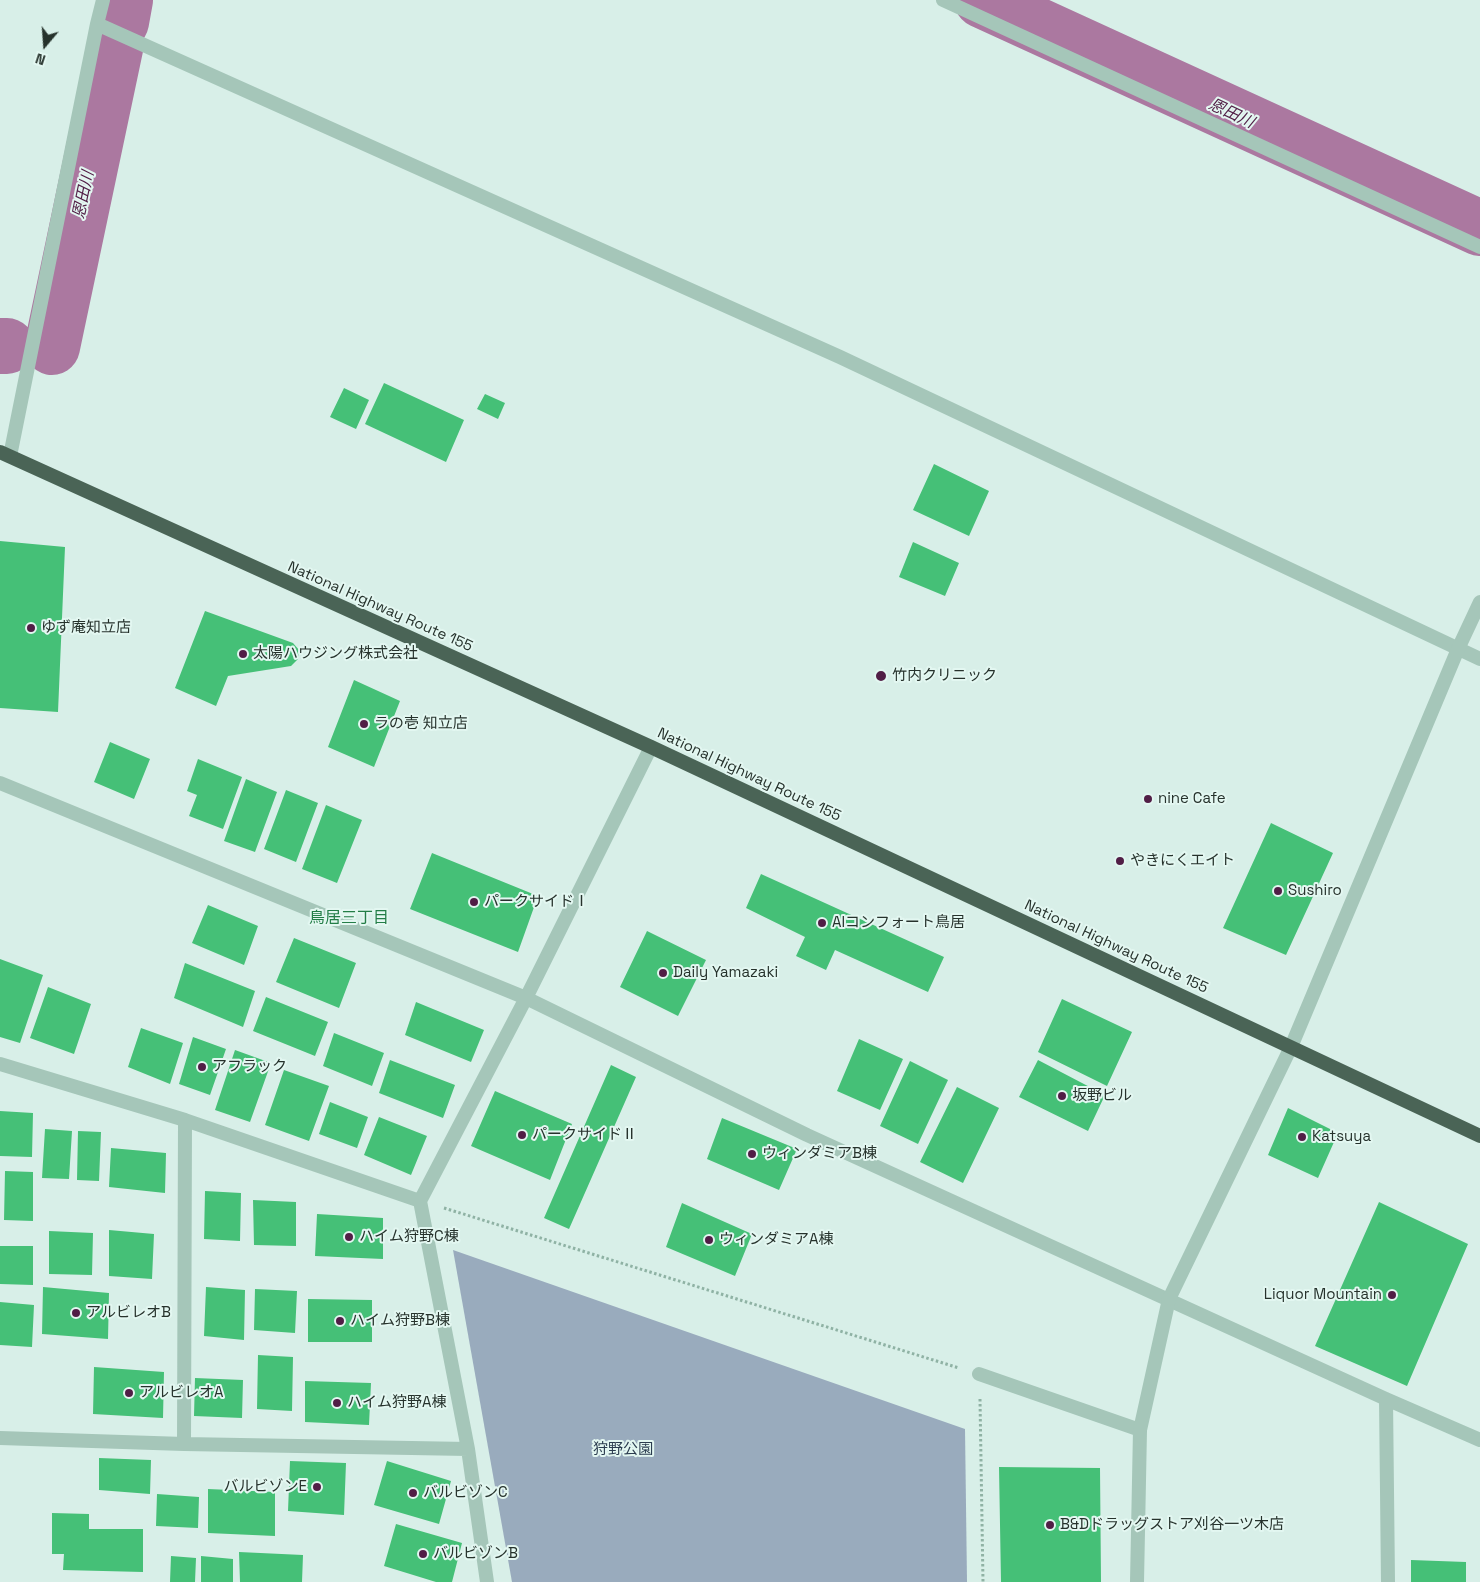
<!DOCTYPE html>
<meta charset="utf-8">
<style>
body{margin:0}
#map{position:relative;width:1480px;height:1582px;overflow:hidden;background:#d8efe8;font-family:"Space Grotesk",sans-serif}
canvas{display:block}
.north{position:absolute;left:20px;top:20px;width:50px;height:50px;-webkit-text-stroke:4px #e3f7f1;paint-order:stroke;rotate:198deg;font-size:14px;font-weight:700;line-height:20px;text-align:center;color:#26322c}
.north::after{content:'';display:block;margin:auto;width:18px;height:22px;background:#26322c;clip-path:polygon(50% 0,100% 100%,50% 72%,0 100%)}
</style>
<div id="map">
<canvas width="1480" height="1582"></canvas>
<div class="north">N</div>
</div>
<script>
const g = document.querySelector('canvas').getContext('2d');
g.lineJoin = 'round';
function fillPath(path, color) {
  g.fillStyle = color;
  g.fill(path, 'evenodd');
}
function stroke(path, color, width, dash) {
  g.strokeStyle = color;
  g.lineWidth = width;
  g.lineCap = dash ? 'butt' : 'round';
  g.setLineDash(dash || []);
  g.stroke(path);
}
function drawText(font, color, halo, rows, align = 'center') {
  g.font = font + ' "Space Grotesk","Noto Sans JP",sans-serif';
  g.lineWidth = 4;
  g.setLineDash([]);
  g.textBaseline = 'middle';
  g.strokeStyle = halo;
  g.fillStyle = color;
  for (const [text, x, y, turn = 0] of rows) {
    g.save();
    g.translate(x, y);
    g.rotate((+turn || 0) * Math.PI / 180);
    g.textAlign = isNaN(turn) ? turn : align;
    if (halo) g.strokeText(text, 0, 0);
    g.fillText(text, 0, 0);
    g.restore();
  }
}
const green = new Path2D(`
 M453,1250L965,1429L967,1582H512Z`);
const river = new Path2D(`
 M982,0L1480,228
 M121,22L125,0
 M0,346H7
 M52,347L116,44`);
const building = new Path2D(`
 M384,383L464,420L446,462L365,424Z
 M344,388L369,400L356,429L330,417Z
 M485,394L505,403L498,419L477,409Z
 M934,464L989,491L969,536L913,510Z
 M0,541L65,547L58,712L0,708Z
 M913,542L959,563L945,596L899,577Z
 M205,611L293,643L299,650L298,659L291,666L228,676L216,706L175,688Z
 M354,680L400,701L374,767L328,747Z
 M110,742L150,759L134,799L94,782Z
 M198,759L242,777L223,829L189,816L197,795L187,791Z
 M246,779L277,792L255,852L224,841Z
 M286,790L318,803L296,862L264,849Z
 M326,805L362,820L337,883L302,869Z
 M1271,823L1333,853L1286,955L1223,928Z
 M432,853L538,896L518,952L410,909Z
 M761,874L944,957L928,992L835,950L826,970L796,956L805,937L746,908Z
 M208,905L258,926L244,965L192,943Z
 M647,931L706,960L678,1016L620,987Z
 M294,938L356,963L339,1008L276,982Z
 M0,959L43,975L20,1043L0,1037Z
 M185,963L255,991L243,1027L174,998Z
 M48,987L91,1004L74,1054L30,1038Z
 M266,997L328,1022L315,1056L253,1031Z
 M1062,999L1132,1032L1107,1086L1038,1052Z
 M416,1002L484,1030L471,1062L405,1035Z
 M141,1028L183,1043L170,1084L128,1067Z
 M334,1033L384,1053L372,1086L323,1066Z
 M193,1037L226,1049L210,1095L179,1084Z
 M859,1039L903,1059L880,1110L837,1091Z
 M235,1050L271,1063L250,1122L215,1110Z
 M390,1060L455,1085L443,1118L379,1093Z
 M1038,1060L1105,1095L1088,1131L1019,1097Z
 M910,1061L948,1080L918,1144L880,1126Z
 M611,1065L636,1077L569,1229L544,1218Z
 M284,1070L329,1086L309,1141L265,1125Z
 M957,1087L999,1108L963,1183L920,1162Z
 M495,1091L572,1124L550,1180L471,1146Z
 M330,1102L368,1117L357,1148L319,1134Z
 M1288,1108L1338,1133L1318,1178L1268,1155Z
 M0,1111L33,1113L32,1157L0,1156Z
 M379,1117L427,1136L411,1175L364,1155Z
 M722,1118L797,1149L779,1190L707,1159Z
 M45,1129L72,1131L69,1179L42,1178Z
 M78,1131L101,1132L99,1181L77,1180Z
 M111,1148L166,1153L165,1193L109,1187Z
 M5,1171L33,1172V1221L4,1220Z
 M205,1191L241,1193L240,1241L204,1239Z
 M253,1200L296,1202V1246L254,1245Z
 M1379,1202L1468,1244L1407,1386L1315,1346Z
 M682,1203L752,1234L735,1276L666,1247Z
 M317,1214L383,1218V1259L315,1256Z
 M109,1230L154,1234L152,1279L109,1276Z
 M49,1231L93,1233L92,1275L49,1274Z
 M0,1246H33V1285L0,1284Z
 M43,1287L109,1293L108,1339L42,1334Z
 M206,1287L245,1290L244,1340L204,1336Z
 M255,1289L297,1291L295,1333L254,1330Z
 M308,1299L372,1300V1342H308Z
 M0,1302L34,1305L32,1347L0,1345Z
 M258,1355L293,1357L292,1411L257,1409Z
 M94,1367L164,1372L163,1418L93,1414Z
 M195,1378L243,1380L242,1418L194,1416Z
 M305,1381L371,1383L369,1425L305,1422Z
 M99,1458L151,1460L150,1494L99,1490Z
 M290,1461L346,1463L344,1515L288,1511Z
 M387,1461L451,1481L439,1524L374,1505Z
 M999,1467L1100,1468L1101,1582H1001Z
 M208,1489L275,1492V1536L208,1533Z
 M157,1494L199,1497L198,1528L156,1526Z
 M52,1513L89,1514V1529H143V1572L63,1570L64,1554H52Z
 M396,1524L462,1543L452,1582H436L384,1566Z
 M239,1552L303,1555L302,1582H240Z
 M171,1556L196,1558L195,1582H170Z
 M201,1556L233,1559V1582H201Z
 M1411,1560L1466,1562V1582H1411Z`);
const path = new Path2D(`
 M444,1208L959,1368
 M980,1399L983,1582`);
const minor = new Path2D(`
 M103,0L97,24L840,357L1480,659
 M943,0L1480,247
 M10,456L97,24
 M0,783L526,998L651,747
 M0,1064L185,1120
 M420,1201L468,1449L487,1582
 M979,1374L1140,1430
 M1386,1399L1388,1582
 M0,1438L184,1444L468,1449
 M184,1444L185,1120L420,1201L526,998L807,1135L1386,1399L1480,1440`);
const tertiary = new Path2D(`
 M1137,1582L1140,1430L1169,1299L1291,1047L1458,649L1480,602`);
const trunk = new Path2D(`
 M0,452L651,747L1480,1136`);
const markers = [
 [31,628,5,"#511e46"],
 [243,654,5,"#511e46"],
 [881,676,6,"#511e46"],
 [364,724,5,"#511e46"],
 [1148,799,5,"#511e46"],
 [1120,861,5,"#511e46"],
 [1278,891,5,"#511e46"],
 [474,902,5,"#511e46"],
 [822,923,5,"#511e46"],
 [663,973,5,"#511e46"],
 [202,1067,5,"#511e46"],
 [1062,1096,5,"#511e46"],
 [522,1135,5,"#511e46"],
 [1302,1137,5,"#511e46"],
 [752,1154,5,"#511e46"],
 [349,1237,5,"#511e46"],
 [709,1240,5,"#511e46"],
 [1392,1295,5,"#511e46"],
 [76,1313,5,"#511e46"],
 [340,1321,5,"#511e46"],
 [129,1393,5,"#511e46"],
 [337,1403,5,"#511e46"],
 [317,1487,5,"#511e46"],
 [413,1493,5,"#511e46"],
 [1050,1525,5,"#511e46"],
 [423,1554,5,"#511e46"]
];
const streetNames = [
 ["National Highway Route 155",380,607,24],
 ["National Highway Route 155",749,775,25],
 ["National Highway Route 155",1116,947,25]
];
const poiNames = [
 ["ゆず庵知立店",41,628],
 ["太陽ハウジング株式会社",253,654],
 ["竹内クリニック",892,676],
 ["ラの壱 知立店",374,724],
 ["nine Cafe",1158,799],
 ["やきにくエイト",1130,861],
 ["Sushiro",1288,891],
 ["パークサイドⅠ",484,902],
 ["AIコンフォート鳥居",832,923],
 ["Daily Yamazaki",673,973],
 ["アフラック",212,1067],
 ["坂野ビル",1072,1096],
 ["パークサイドⅡ",532,1135],
 ["Katsuya",1312,1137],
 ["ウィンダミアB棟",762,1154],
 ["ハイム狩野C棟",359,1237],
 ["ウィンダミアA棟",719,1240],
 ["Liquor Mountain",1382,1295,"right"],
 ["アルビレオB",86,1313],
 ["ハイム狩野B棟",350,1321],
 ["アルビレオA",139,1393],
 ["ハイム狩野A棟",347,1403],
 ["バルビゾンE",307,1487,"right"],
 ["バルビゾンC",423,1493],
 ["B&Dドラッグストア刈谷一ツ木店",1060,1525],
 ["バルビゾンB",433,1554]
];
const parkNames = [
 ["狩野公園",623,1450]
];
const waterNames = [
 ["恩田川",1231,114,25],
 ["恩田川",84,195,-78]
];
const neighbourhoodNames = [
 ["鳥居三丁目",349,919]
];
fillPath(green, '#99abbd');
stroke(river, '#ab78a0', 56);
fillPath(building, '#45c077');
stroke(path, '#8fb2a4', 3, [2.5, 2.5]);
stroke(minor, '#a5c6b9', 14);
stroke(tertiary, '#a5c6b9', 14);
stroke(trunk, '#4a6456', 14);
for (const [x, y, r, color] of markers) {
  const dot = new Path2D();
  dot.arc(x, y, r, 0, 2 * Math.PI);
  g.fillStyle = color;
  g.fill(dot);
  stroke(dot, '#e3f7f1', 2);
}
drawText('15px', '#26322c', '#e3f7f1', streetNames);
drawText('15px', '#26322c', '#e3f7f1', poiNames, 'left');
drawText('15px', '#2b3c4f', '#e3f7f1', parkNames);
drawText('italic 16px', '#511e46', '#e3f7f1', waterNames);
drawText('16px', '#237d47', '#e3f7f1', neighbourhoodNames);
</script>
